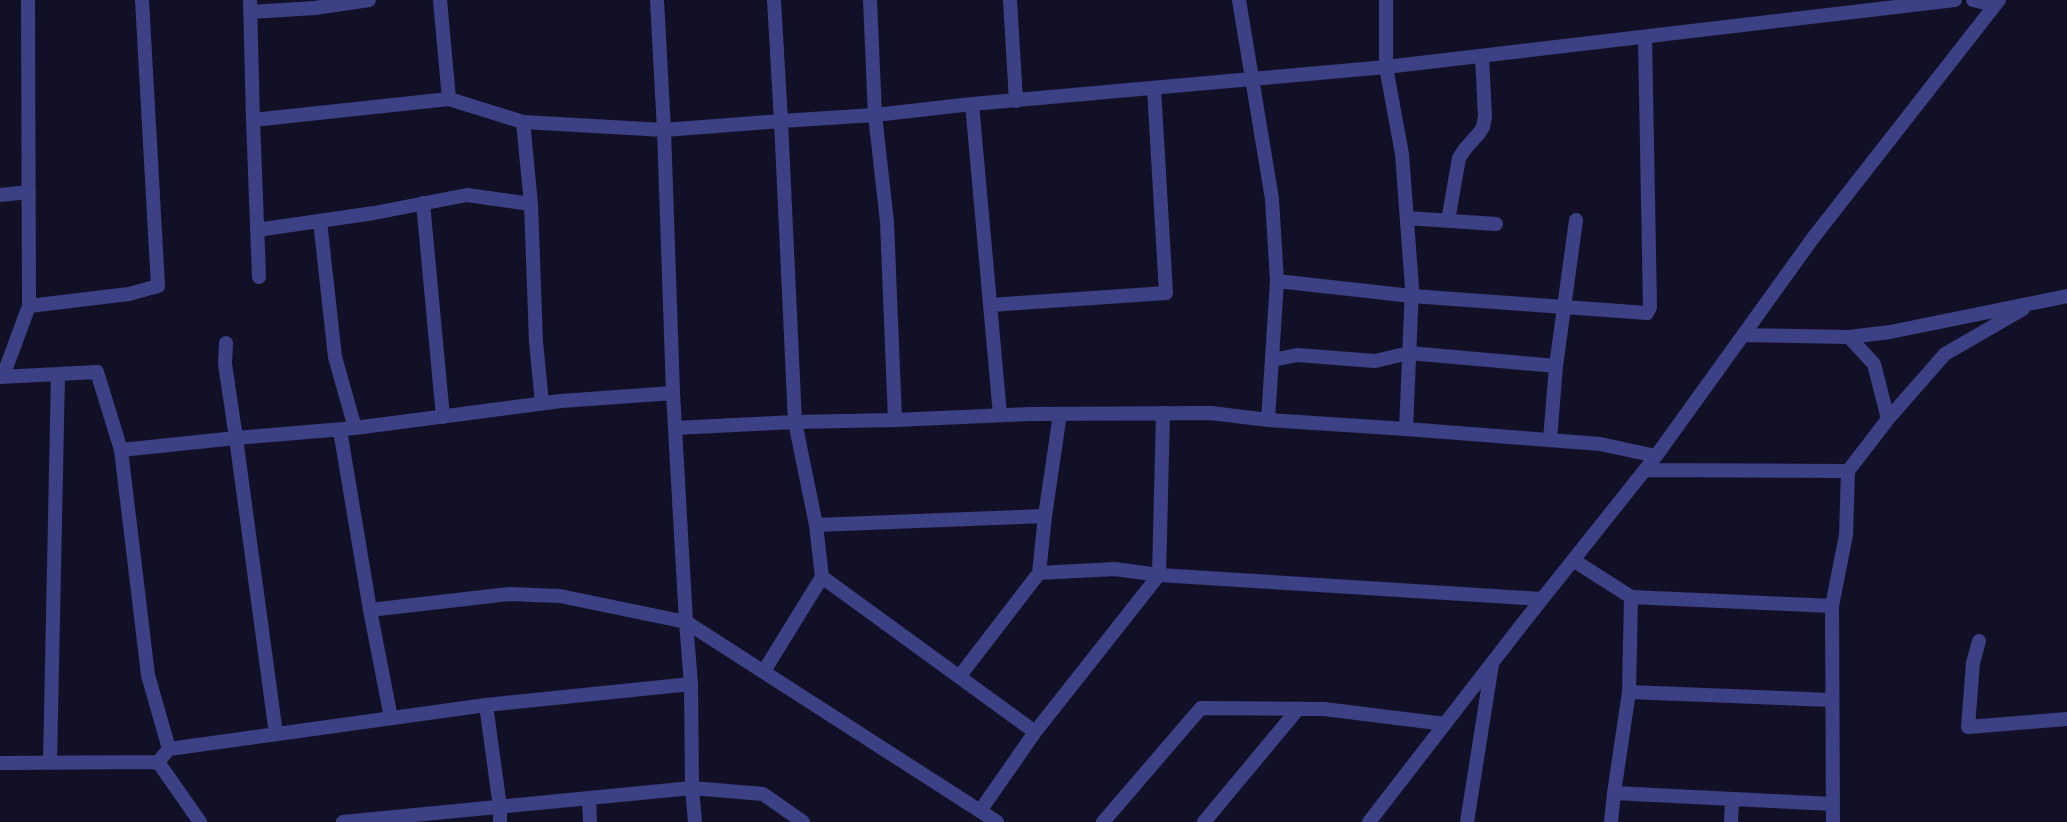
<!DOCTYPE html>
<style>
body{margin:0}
canvas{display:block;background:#121026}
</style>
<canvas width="2067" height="822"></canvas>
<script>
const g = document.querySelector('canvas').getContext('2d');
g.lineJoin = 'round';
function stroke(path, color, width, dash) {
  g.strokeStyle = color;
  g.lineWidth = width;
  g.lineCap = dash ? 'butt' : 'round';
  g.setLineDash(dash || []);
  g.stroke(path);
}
const minor = new Path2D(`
 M28,0L29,306
 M250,0L253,120L449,99
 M440,0L449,99L523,122L664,130L781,121L795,422L895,420
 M774,0L781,121L875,115L870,0
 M1010,0L1016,101
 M1239,0L1272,199L1277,281
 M1386,0V67L972,104L875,115L887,222L895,420L1030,414L1211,413L1268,420L1406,429
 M1973,0L1994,5
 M250,12L315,8L369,0
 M972,104L1000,415
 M253,120L259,277
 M523,122L531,204L536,342L542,403
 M0,195L29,192
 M423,203L443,417
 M1407,218L1496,224
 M320,221L335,357L355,428
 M1448,221L1459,158L1465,149L1480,132L1483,127L1485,117L1482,56
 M257,230L374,213L467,195L531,204
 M990,305L1166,293L1154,88
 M1743,335L1849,337L1890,332L2067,296
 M1849,337L1874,364L1888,419
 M226,343L225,364L236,438L355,428L561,401L673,393L664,130L657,0
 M1273,360L1297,355L1375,361L1409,353L1556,366
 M3,376L29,306L129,294L158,286L142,0
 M0,377L97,372L121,450L236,438L276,734
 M673,393L686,622L997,822
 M1163,413L1159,575L1542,599
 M1268,420L1277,281L1412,296L1647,313L1650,307L1645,37
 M675,428L795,422L816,525L822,577L1035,732L980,811
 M340,430L370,610L391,718
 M1550,440L1556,366L1576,220
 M121,450L148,675L169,749
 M1656,456L1600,444L1406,429L1412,288L1402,154L1386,67L1955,0
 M1645,470L1848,471L1846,535L1832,606
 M1848,471L1888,419L1945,354L2023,309
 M1045,516L1060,414
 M816,525L1045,516L1039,573L1115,569L1159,575L1035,732
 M1573,560L1631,597L1832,606L1833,822
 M370,610L509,594L560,596L686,622L691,684L486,705L500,807V822
 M1979,641L1973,663L1968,727L2067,719
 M764,671L822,577
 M959,677L1039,573
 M691,684L692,788L763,794L803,822
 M1629,692L1832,700
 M0,763L158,762
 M50,763L58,374
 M1614,793L1629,692L1631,597
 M589,798L590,822
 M200,822L158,762L169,749L486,705
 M343,822L692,788L695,822
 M1103,822L1201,708L1324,709L1445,724
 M1204,822L1298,709
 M1369,822L1523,623L1656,456L1813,238L1999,0
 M1467,822L1492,664
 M1611,822L1614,793L1833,804
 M1731,822L1732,801`);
stroke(minor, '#3c4084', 14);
</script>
